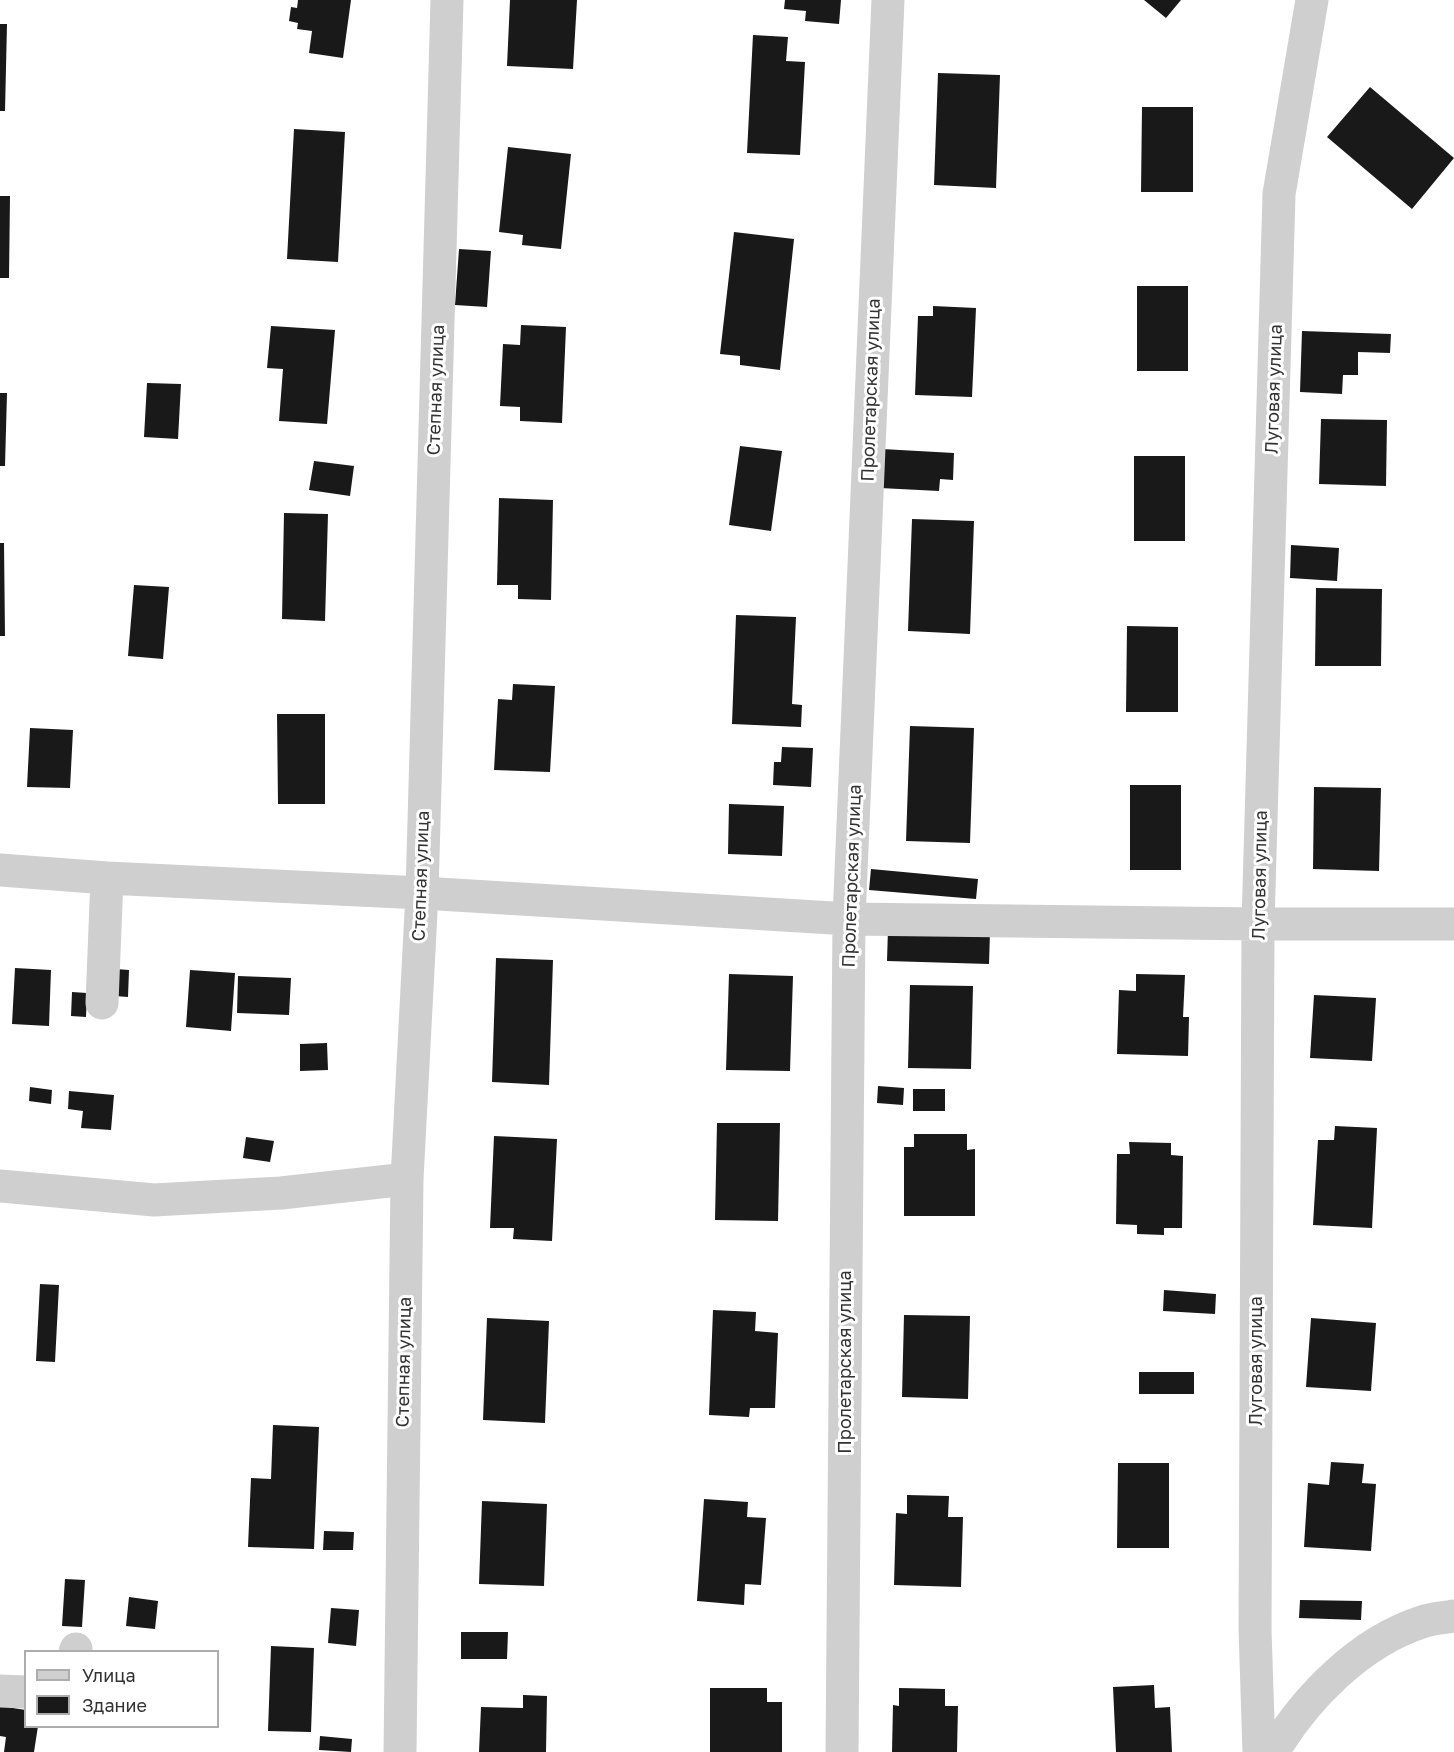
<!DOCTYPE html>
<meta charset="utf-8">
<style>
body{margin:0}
#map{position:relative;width:1454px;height:1752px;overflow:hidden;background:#fff;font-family:"Golos Text",sans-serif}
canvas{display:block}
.legend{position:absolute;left:24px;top:1650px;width:195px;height:78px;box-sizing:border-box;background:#fff;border:2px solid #adadad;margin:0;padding:8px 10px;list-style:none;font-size:18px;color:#323232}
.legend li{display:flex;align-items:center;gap:12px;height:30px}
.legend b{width:30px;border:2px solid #adadad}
</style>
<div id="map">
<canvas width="1454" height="1752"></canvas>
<ul class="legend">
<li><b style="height:8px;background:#cfcfcf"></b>Улица</li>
<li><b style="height:16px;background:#191919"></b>Здание</li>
</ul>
</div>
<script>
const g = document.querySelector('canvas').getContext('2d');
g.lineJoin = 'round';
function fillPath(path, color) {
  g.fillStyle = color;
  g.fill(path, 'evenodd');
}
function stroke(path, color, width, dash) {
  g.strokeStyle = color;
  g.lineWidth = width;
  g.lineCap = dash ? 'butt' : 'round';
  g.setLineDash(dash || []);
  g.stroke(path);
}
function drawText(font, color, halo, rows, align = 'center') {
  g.font = font + ' "Golos Text",sans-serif';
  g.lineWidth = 6;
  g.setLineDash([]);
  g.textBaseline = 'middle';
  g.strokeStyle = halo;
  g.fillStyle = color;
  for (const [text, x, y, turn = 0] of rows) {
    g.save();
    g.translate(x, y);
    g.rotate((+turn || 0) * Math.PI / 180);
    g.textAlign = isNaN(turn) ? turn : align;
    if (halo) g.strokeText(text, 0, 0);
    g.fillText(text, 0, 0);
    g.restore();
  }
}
const building = new Path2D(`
 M298,0H351L343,58L309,53L312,31L297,29L298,23L289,21L291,7L297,8Z
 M510,0H577L573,69L507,66Z
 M785,0H841L839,24L805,21L806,11L784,9Z
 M1144,0H1181L1166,18Z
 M0,24H7L5,111H0Z
 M753,35L788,37L786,61L805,62L800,155L747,153Z
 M938,73L1000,75L996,188L934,185Z
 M1370,87L1454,158L1412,209L1327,137Z
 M1142,107H1193V192H1141Z
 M294,129L345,132L338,262L287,259Z
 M508,147L571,154L561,249L522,245L523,235L499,232Z
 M0,196H10L9,278H0Z
 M734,232L794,239L780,370L740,365V356L720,354Z
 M459,249L491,251L487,307L455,305Z
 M1137,286H1188V371H1137Z
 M933,306L976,308L972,397L915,395L918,316H933Z
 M521,325L566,327L562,423L520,421V407L500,406L503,344L520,345Z
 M271,326L335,330L327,424L279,421L283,369L267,368Z
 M1302,331L1391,334L1390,353L1358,352V375H1343L1342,394L1300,392Z
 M147,383L181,384L178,439L144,437Z
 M0,393H7L5,466H0Z
 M1321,419L1387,420L1386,486L1319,484Z
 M740,446L782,451L771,531L729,525Z
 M882,449L954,453L953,480L940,479L939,491L880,488Z
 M1134,456H1185V541H1134Z
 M314,461L354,466L350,496L309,490Z
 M499,498L553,500L551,600L518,599V585H497Z
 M284,513L328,514L325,621L282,619Z
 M912,519L974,521L970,634L908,631Z
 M0,543H4L5,636H0Z
 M1291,545L1339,548L1337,581L1290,578Z
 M134,585L169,587L163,659L128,656Z
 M1316,588L1382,589L1381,666H1315Z
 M736,615L796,617L792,704L802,705L801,727L732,724Z
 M1127,626L1178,627V712H1126Z
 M513,684L555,686L550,772L494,770L498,699L512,700Z
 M277,714H325V804H278Z
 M910,726L974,728L970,843L906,841Z
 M30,728L73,730L70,788L27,787Z
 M782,747L813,748L811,787L773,785L774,762H781Z
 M1130,785H1181V870H1130Z
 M1314,787L1381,788L1379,871L1313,869Z
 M729,804L784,806L782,856L728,854Z
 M871,869L978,879L976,899L869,890Z
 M888,929L990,932L989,964L887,961Z
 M496,958L553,960L549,1085L492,1082Z
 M15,968L51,970L49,1026L12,1024Z
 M116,969L129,970L128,997L115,996Z
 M190,970L235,973L231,1031L186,1027Z
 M729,974L793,976L790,1071L726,1070Z
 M1136,974L1185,975L1183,1017H1189L1188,1056L1117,1054L1119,990L1136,991Z
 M238,976L291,978L289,1015L237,1013Z
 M910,985L973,986L971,1069L908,1068Z
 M72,992L87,993L86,1017L71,1016Z
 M1314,995L1376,998L1372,1061L1310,1058Z
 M327,1043L328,1070L300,1071V1044Z
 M878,1086L904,1088L903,1105L877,1103Z
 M30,1087L52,1090L51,1104L29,1101Z
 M913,1089H945V1111H913Z
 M69,1091L114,1095L111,1130L81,1128L83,1111L68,1109Z
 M717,1123H780L778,1221L715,1220Z
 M1335,1126L1377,1128L1372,1228L1313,1225L1318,1140H1334Z
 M914,1134H967V1150L975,1149V1216H904V1147H914Z
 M494,1136L557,1139L552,1241L513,1239L514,1228H490Z
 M246,1137L274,1141L270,1162L243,1158Z
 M1129,1142L1171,1143V1155L1183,1156L1182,1228H1164V1235L1137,1234V1225L1116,1224L1117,1154H1130Z
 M40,1284L59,1285L55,1362L36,1361Z
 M1164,1290L1216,1294L1215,1314L1163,1311Z
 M713,1310L756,1312L755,1331L778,1333L775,1408H750L749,1417L709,1415Z
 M904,1315L970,1316L968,1399L902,1397Z
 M487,1318L549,1321L545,1423L483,1420Z
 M1311,1318L1376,1323L1371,1391L1306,1387Z
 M1139,1372H1194V1394H1139Z
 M273,1425L319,1427L314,1549L248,1547L251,1478L271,1479Z
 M1331,1462L1364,1464L1362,1483L1376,1484L1371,1551L1304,1547L1308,1483L1329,1485Z
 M1118,1463H1169V1548H1117Z
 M907,1495L949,1496L948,1517H963L961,1587L894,1585L896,1513L907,1514Z
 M704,1499L748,1502L747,1517L766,1518L761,1585L745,1584L744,1605L697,1601Z
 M482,1501L547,1504L544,1586L479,1584Z
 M324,1531L354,1532L353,1550H323Z
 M65,1579L85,1580L82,1627L62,1626Z
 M129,1597L158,1601L155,1629L126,1626Z
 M1300,1600L1362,1601L1361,1620L1299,1618Z
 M331,1608L359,1610L356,1646L328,1643Z
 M461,1632H508L507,1659H461Z
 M271,1646L314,1648L311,1732L268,1731Z
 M1154,1685L1155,1708L1170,1707L1172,1752H1116L1113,1687Z
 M710,1688H767V1702H782V1752H710Z
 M899,1688L945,1689V1706H958L957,1752H892L893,1705L899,1706Z
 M523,1695L547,1696L546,1752H479L481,1707L523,1708Z
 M0,1706L26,1710V1726H38L34,1752H4L6,1737L0,1736Z
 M320,1736L352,1739L351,1752L319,1750Z`);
const minor = new Path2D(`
 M0,870L107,878L422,893L849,919L1258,924H1454
 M102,1003L107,878
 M0,1186L154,1200L281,1193L407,1179
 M75,1652L76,1649
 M0,1691L26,1692
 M400,1752L407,1179L422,893L447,0
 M842,1752L849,919L888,0
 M1259,1752L1255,1629L1258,924L1279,194L1312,0
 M1273,1752C1306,1697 1360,1642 1422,1622C1432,1618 1444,1618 1454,1616`);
const streetNames = [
 ["Луговая улица",1274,389,-88],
 ["Степная улица",436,390,-88],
 ["Пролетарская улица",871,390,-88],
 ["Луговая улица",1260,875,-89],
 ["Степная улица",421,876,-88],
 ["Пролетарская улица",852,876,-88],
 ["Луговая улица",1256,1361,-90],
 ["Степная улица",404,1362,-89],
 ["Пролетарская улица",845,1362,-90]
];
fillPath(building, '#191919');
stroke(minor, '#cfcfcf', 33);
drawText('18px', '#323232', '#fff', streetNames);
</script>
